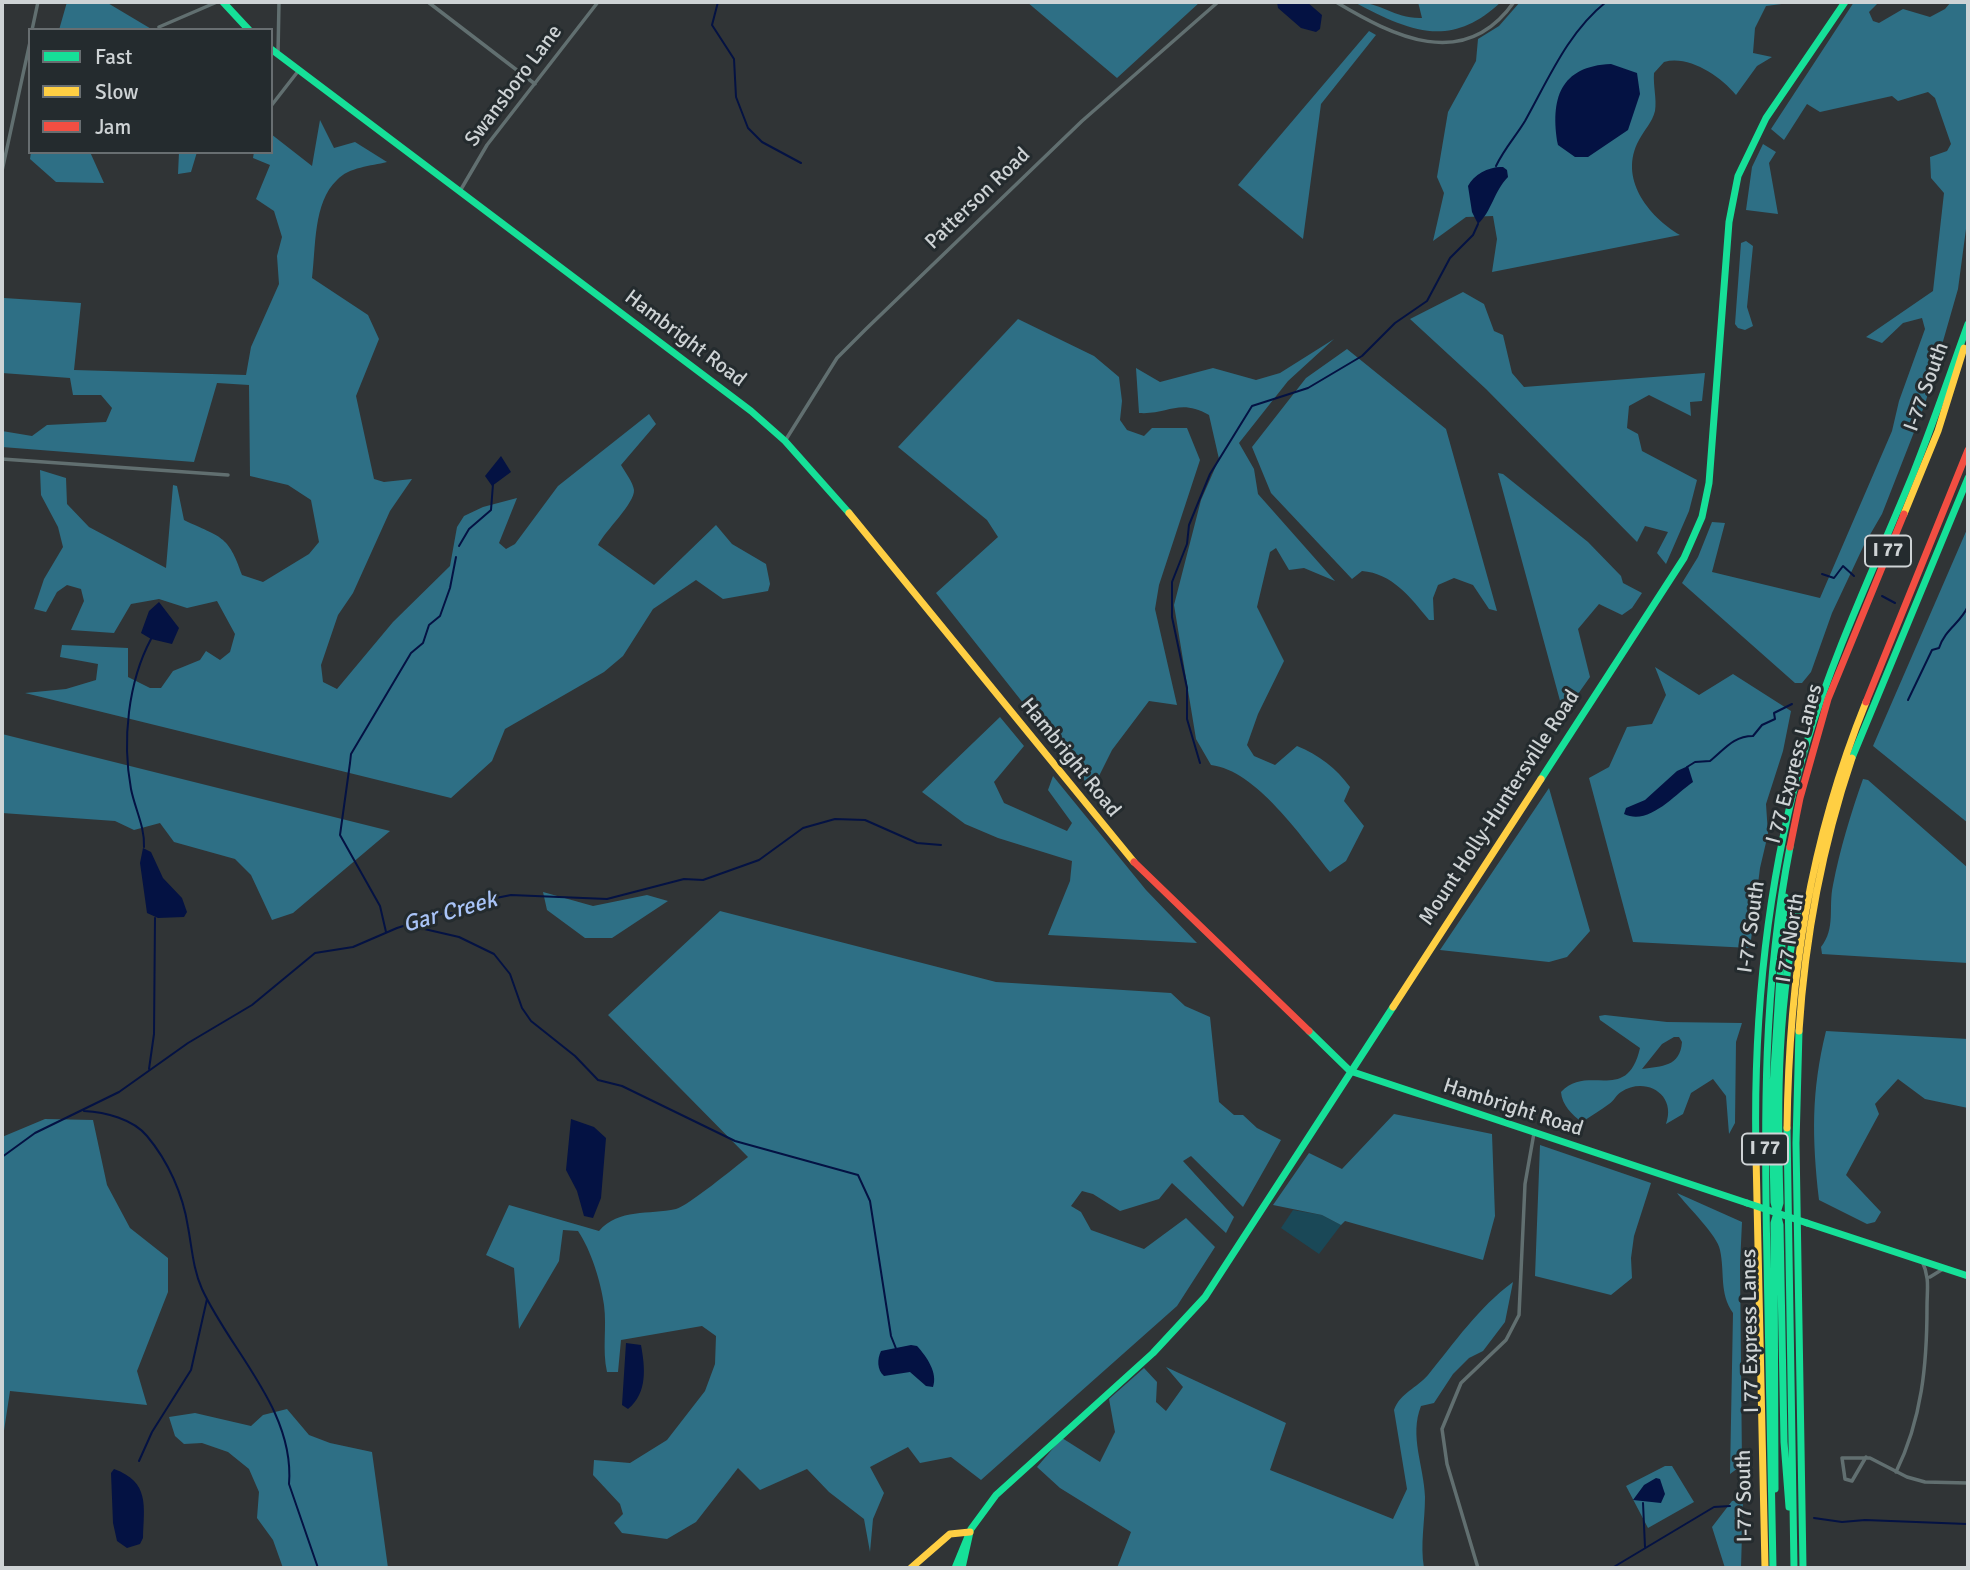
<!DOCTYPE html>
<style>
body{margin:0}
#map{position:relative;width:1970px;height:1570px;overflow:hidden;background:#303436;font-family:Signika,sans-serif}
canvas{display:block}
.frame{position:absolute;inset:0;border:4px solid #ced3d5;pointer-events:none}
.legend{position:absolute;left:28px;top:28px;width:245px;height:126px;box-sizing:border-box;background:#242b2e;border:2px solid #686e71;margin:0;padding:9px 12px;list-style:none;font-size:21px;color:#ced3d5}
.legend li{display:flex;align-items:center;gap:14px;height:35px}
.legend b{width:35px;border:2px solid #686e71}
</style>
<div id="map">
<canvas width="1970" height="1570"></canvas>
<div class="frame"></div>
<ul class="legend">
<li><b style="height:9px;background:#16e098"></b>Fast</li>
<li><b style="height:9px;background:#ffcf43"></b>Slow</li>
<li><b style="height:9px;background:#f24e42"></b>Jam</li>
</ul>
</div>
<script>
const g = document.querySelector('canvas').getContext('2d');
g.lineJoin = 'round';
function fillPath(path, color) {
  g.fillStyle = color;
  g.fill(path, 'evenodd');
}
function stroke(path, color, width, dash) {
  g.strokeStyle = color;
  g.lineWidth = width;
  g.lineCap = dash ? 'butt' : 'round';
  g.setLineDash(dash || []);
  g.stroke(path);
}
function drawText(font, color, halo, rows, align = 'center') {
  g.font = font + ' Signika,sans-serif';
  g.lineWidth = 6;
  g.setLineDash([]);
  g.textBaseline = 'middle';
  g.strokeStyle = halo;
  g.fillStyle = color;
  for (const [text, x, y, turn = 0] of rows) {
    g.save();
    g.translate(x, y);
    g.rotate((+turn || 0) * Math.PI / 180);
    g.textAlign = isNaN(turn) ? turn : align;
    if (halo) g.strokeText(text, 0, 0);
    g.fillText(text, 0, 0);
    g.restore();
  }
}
const green = new Path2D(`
 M1293,1210L1322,1215L1341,1225L1319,1254L1281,1228Z`);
const forest = new Path2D(`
 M67,2H106L153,30H59Z
 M1027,2H1200L1117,78Z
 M1354,2C1382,2 1394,19 1422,18L1418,2H1501C1450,50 1409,31 1354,2Z
 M1520,2H1797L1766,6L1755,28L1753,53L1772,57L1757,66L1736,95C1720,76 1689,55 1664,62L1654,73C1653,86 1657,99 1655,111C1652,123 1644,130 1639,140C1618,178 1648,216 1680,235L1492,272L1497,239L1493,216L1466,217L1433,241L1444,193L1437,177L1448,112L1476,61L1478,39L1499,26Z
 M1854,2H1879L1869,12L1873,21L1879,23L1903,9L1930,17L1945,9L1951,2H1968V214L1958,289L1925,404L1882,514L1864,545L1832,613L1811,672L1802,683H1795L1682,583L1698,557L1712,522L1725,523L1712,572L1820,598L1892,431L1899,401L1925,329L1922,318L1903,323L1882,343L1866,337L1933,291L1944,193L1931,178L1930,157L1947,151L1951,144L1935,98L1928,92L1898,101L1892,96L1820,112L1807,104L1784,140L1771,129Z
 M1369,31L1376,35L1321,104L1303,239L1238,185Z
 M320,120L334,148L355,142L387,162C371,166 349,167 337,180C313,202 316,248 312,278L368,315L379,339L356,396L374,479L384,482L412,479L390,511L353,593L338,615L321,665L323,682L337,689L393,622L450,566L457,527L464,516L483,507L517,498L499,543L506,549L515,544L558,486L649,414L656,424L621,465C625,472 633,482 634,490C635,503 605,531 598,545L654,585L716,525L732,544L766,564L770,584L768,591L723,599L696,580L653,609L623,656L604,672L505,729L492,761L451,798L25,693L66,689L96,680L98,664L60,657L62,645L128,648V677L150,688H161L173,671L200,660L206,651L220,660L230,652L235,634L217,601L187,608L159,599L131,604L114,633L71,630L84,601L81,589L67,585L57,592L46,612L34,609L44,579L63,547L58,527L41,495L40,470L66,478L67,504L89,527L166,568L173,485L177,486L184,520C221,538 228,534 242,575L263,582L309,554L319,542L311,500L288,485L250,476L249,385L217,383L194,462L2,447V431L32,436L47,425L106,422L112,408L101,395H73L70,378L2,373L4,298L81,303L74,370L246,375L251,347L279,284L277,256L282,237L274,211L256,199L270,165L253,158L254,152H271V134L312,166Z
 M1763,144L1776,152L1769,163L1778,214L1746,210L1752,167Z
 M31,152H90L104,183L56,182L30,159Z
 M179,152H197L191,172L178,174Z
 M1746,241L1753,246L1747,307L1753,326L1745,330L1738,328L1735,324L1741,243Z
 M1463,292L1484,304L1494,331L1503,335L1512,373L1524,387L1705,373L1702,401L1690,402L1691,416L1649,395L1629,406L1627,428L1638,434L1642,451L1697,480L1689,511L1666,564L1657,553L1668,532L1645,526L1637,542L1486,389L1410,319Z
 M1018,319L1094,356L1119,377L1122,401L1120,420L1127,430L1144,436L1152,428H1187L1200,460L1159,585L1155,609L1177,705L1149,701L1112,750L1092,790L936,593L998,537L987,520L898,447Z
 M1334,339L1288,381L1239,443L1254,469L1258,494L1335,581L1304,568L1289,570L1276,548L1270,552L1257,607L1284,661L1258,714L1247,745L1254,756L1275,765L1297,746C1319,755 1336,768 1350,787L1344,801L1364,826L1346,861L1330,872C1302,838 1256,770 1211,765L1196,739L1174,605L1201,500L1219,459L1209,415C1179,398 1168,415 1139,413L1136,368L1160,382L1213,368L1256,380L1280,373Z
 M1347,349L1446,429L1497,611L1489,609L1473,585L1454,578L1438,585L1433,598L1434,620H1429C1411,598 1392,573 1362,571L1352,579L1271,493L1252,447L1306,378Z
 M1498,473L1503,474L1588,542L1621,576L1623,583L1642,593L1632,608L1622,615L1599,604L1578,629L1590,677L1566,711L1562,708Z
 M1968,527V823L1873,746Z
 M1655,667L1699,695L1733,674L1791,711L1783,751L1766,804L1768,834L1760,868L1750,948L1633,942L1589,778L1609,767L1627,727L1652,724L1666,695Z
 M1000,717L1024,746L994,782L1004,803L1067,831L1072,823L1048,790L1053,776L1146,890L1197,943L1048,935L1070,881L1072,861L998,838L965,824L922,792Z
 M2,734L390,831L293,913L272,920L251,875L235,859L174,842L160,823L134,830L115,821L2,813Z
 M1863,779L1868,780L1968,868V963L1822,954L1821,947C1836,928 1828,908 1833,885C1840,849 1851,813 1863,779Z
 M1549,788L1590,931L1567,957L1549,962L1440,950Z
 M543,892L593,906L647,895L668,901L612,938H585L547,910Z
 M720,911L996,982L1171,993L1185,1006L1210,1017L1219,1102L1234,1115H1243L1257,1128L1281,1140L1243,1207L1191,1156L1183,1161L1234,1217L1226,1233L1172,1183L1159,1199L1120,1211L1093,1194L1082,1191L1071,1206L1081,1212L1091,1230L1144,1249L1186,1218L1215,1247L1177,1306L981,1480L951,1457L920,1463L908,1447L870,1467L884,1493L873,1519L870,1552L864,1519L829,1492L807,1469L760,1490L738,1468L696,1522L667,1539L622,1533L614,1523L623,1514L620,1504L593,1475L594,1460L630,1463L667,1440L705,1391L715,1364L716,1336L702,1326L621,1340L618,1372H607C602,1349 607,1328 604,1305C601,1282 591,1250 578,1231L563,1230L559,1261L519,1329L514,1268L486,1255L509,1205L599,1231C619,1208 649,1215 676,1209C688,1206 735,1167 748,1157L608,1015Z
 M1605,1015L1667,1022L1742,1023L1736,1042L1735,1123L1729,1134L1726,1096L1713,1079L1691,1093L1683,1114L1666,1124C1677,1094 1645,1076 1621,1092C1616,1095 1614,1101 1609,1104C1601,1110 1591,1116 1582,1122C1572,1115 1562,1105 1561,1092C1588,1063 1627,1105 1640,1048L1600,1020L1599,1016ZM1674,1037H1679L1682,1042C1680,1067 1662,1066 1642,1069L1662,1044Z
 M1826,1031L1968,1039V1108L1925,1099L1898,1079L1875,1104L1879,1114L1846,1175L1881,1212L1875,1222L1867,1224L1819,1200C1812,1138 1811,1092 1826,1031Z
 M1394,1114L1492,1134L1495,1216L1483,1260L1345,1221L1341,1225L1322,1215L1273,1205L1309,1153L1342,1169Z
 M45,1119L93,1120L107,1185L130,1228L168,1258V1292L137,1371L147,1405L10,1391L2,1444V1137Z
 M1540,1145L1651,1183L1634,1236L1631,1258L1632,1278L1611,1295L1535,1276Z
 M1677,1193L1742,1222L1740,1265L1742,1465L1730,1474L1733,1313C1719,1293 1725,1273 1720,1250C1718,1236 1687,1206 1677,1193Z
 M1513,1282L1505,1322L1483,1351L1469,1358L1453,1374L1434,1403L1421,1406C1409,1436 1424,1466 1425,1497C1425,1522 1420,1544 1424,1568H1117L1131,1532L1060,1488L1037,1467L1062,1438L1100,1462L1115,1432L1109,1399L1144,1368L1157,1382L1156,1402L1166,1411L1183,1387L1166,1367L1286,1423L1270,1470L1393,1519L1407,1489L1394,1410C1400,1393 1417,1388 1428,1375C1455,1342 1478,1308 1513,1282Z
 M287,1409L309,1435L330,1443L372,1452L388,1568H283L273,1540L257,1518L259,1492L249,1469L228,1452L202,1443L184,1444L175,1436L169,1417L195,1413L251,1426L263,1415Z
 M1665,1466H1672L1694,1502L1648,1528L1626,1486Z
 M1743,1499L1741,1568H1725L1712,1527L1732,1501Z`);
const water = new Path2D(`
 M1277,2H1307L1322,15L1320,29L1316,32L1301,28L1278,8Z
 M1611,64L1637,73L1640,94L1628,130L1588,157H1575L1558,145C1550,99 1560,66 1611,64Z
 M1503,167L1507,170L1508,177C1494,191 1492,211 1478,224L1472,212L1468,186C1474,174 1490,166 1503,167Z
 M501,456L511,472L492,486L485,476Z
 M159,602L179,628L172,644L151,639L141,633L149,611Z
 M1688,766L1693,782C1674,795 1649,826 1624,814L1626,808L1645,800L1677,771Z
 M143,848L151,852L163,878L182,898L187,912L184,917L158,918L147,913L140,863Z
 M571,1119L594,1127L606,1138L601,1198L593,1218L584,1216L577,1191L566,1170Z
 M626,1343L641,1345C645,1367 648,1393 628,1409L622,1405Z
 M911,1345L917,1346C927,1357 938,1373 933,1387L926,1386L910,1372L884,1376C877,1370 877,1359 881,1351Z
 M114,1469C150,1482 144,1506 143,1538L140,1544L127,1548L117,1541L113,1523L111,1473Z
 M1656,1478L1660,1479L1665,1494L1661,1503L1633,1500L1644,1485Z`);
const stream = new Path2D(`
 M718,2L712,25L734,59L736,97L748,128L762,142L801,163
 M1496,166C1504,149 1516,136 1525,121C1548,80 1568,32 1606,2
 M459,546L469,529L491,510L493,484
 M1822,574L1834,578L1843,566L1854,576
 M1882,596L1895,603
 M1908,700L1932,650L1939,648C1945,629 1961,623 1968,606
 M1200,763L1187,719V688L1172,617V582L1187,544L1189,525L1210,474L1252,406L1308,388L1362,356L1395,323L1427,301L1450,258L1473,235L1478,224
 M1687,767L1695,762L1710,761C1724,750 1733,736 1753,736L1762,725L1775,719L1774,713L1792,704
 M144,847C145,827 135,809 131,789C122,741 128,682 151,639
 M407,925L459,937L494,954L510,974L522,1008L531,1021L575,1056L598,1080L622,1086L735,1141L858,1175L870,1201L891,1336L897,1351
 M386,932L380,906L340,835L350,763L351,754L411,653L423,643L429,625L440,616L450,588L456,557
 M149,1069L154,1034L155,918
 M84,1111C105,1112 133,1119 147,1136C168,1161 183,1194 188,1227C192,1248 193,1269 202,1289C231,1352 295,1410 289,1484L318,1568
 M2,1157L35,1133L119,1092L188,1043L252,1005L315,953L353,947L397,928L441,914L469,912L496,898L511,895L607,899L684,879L703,880L759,860L803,828L835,819L865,820L917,843L941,845
 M139,1461L152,1432L191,1370L207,1299
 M1643,1503L1645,1547
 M1814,1518L1842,1522L1865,1520L1967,1524
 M1612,1568L1714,1507L1730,1506`);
const street = new Path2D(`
 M428,2L535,84
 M1336,2C1393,36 1464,73 1514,2
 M159,27L217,2
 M32,30L38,2
 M278,54L279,2
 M271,106L299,70
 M2,171L30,42
 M460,191L487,145L598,2
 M785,441L837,358L866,329L1082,121L1218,2
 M2,459L228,475
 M1930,1277L1943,1269
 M1866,1457L1852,1481L1845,1479L1842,1458H1870L1907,1477L1925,1482L1968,1483
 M1896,1472C1922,1419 1927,1364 1927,1307C1927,1289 1930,1278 1922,1261
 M1478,1568L1447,1464L1442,1429L1461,1383L1506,1340L1519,1315L1525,1184L1534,1133`);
const fast = new Path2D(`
 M223,2L249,30
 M271,49L751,411L785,441L849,513
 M1852,758L1968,478
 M1541,779L1684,558L1702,517L1709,483L1729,222L1738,176L1766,118L1845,2
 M1785,897L1772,1102L1774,1202L1780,1225L1784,1442L1789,1507
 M1309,1031L1350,1071L1747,1203
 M1799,1031L1796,1143L1803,1568
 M1787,1128L1794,1568
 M1756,1155C1753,1017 1767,878 1806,745C1834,652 1876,564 1913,474C1933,424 1950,374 1968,324
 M1807,1223L1968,1276
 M1775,1489L1774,1223L1780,1203C1777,1100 1777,999 1801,898
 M955,1568L971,1529L996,1495L1153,1353L1205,1297L1393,1007
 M962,1568L970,1532
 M1773,1568C1771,1465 1769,1363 1767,1260C1764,1121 1763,985 1790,847`);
const slow = new Path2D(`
 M849,513L1134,862
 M1904,514L1938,431L1964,348
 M1393,1007L1541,779
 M1799,1031C1805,937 1822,847 1852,758
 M1787,1128C1789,977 1809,843 1866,702
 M1756,1155L1765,1568
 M911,1568L950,1534L970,1532`);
const jam = new Path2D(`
 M1866,702L1968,450
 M1790,847L1800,798L1828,699L1904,514
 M1134,862L1309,1031`);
const fastBridge = new Path2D(`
 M1747,1203L1807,1223`);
const shields = [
 [1888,551,46],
 [1765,1149,46]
];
const shieldNames = [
 ["I 77",1888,551],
 ["I 77",1765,1149]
];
const streetNames = [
 ["Swansboro Lane",514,86,-53],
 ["Patterson Road",978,199,-44],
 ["Hambright Road",685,339,37],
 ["I-77 South",1927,387,-70],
 ["Hambright Road",1070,758,51],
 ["I 77 Express Lanes",1795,764,-75],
 ["Mount Holly-Huntersville Road",1500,808,-57],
 ["I-77 South",1752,927,-82],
 ["I 77 North",1791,938,-81],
 ["Hambright Road",1513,1108,18],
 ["I 77 Express Lanes",1751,1331,-91],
 ["I-77 South",1745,1496,-91]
];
const waterNames = [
 ["Gar Creek",450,913,-16]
];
fillPath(green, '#1a4857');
fillPath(forest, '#2e6f85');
fillPath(water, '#041243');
stroke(stream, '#041243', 2);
stroke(street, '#616f70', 3.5);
stroke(fast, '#16e098', 7);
stroke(slow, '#ffcf43', 7);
stroke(jam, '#f24e42', 7);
stroke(fastBridge, '#16e098', 7);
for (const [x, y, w] of shields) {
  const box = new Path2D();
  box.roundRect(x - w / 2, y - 15.5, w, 31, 5);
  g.fillStyle = '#242b2e';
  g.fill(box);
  stroke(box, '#ced3d5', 2);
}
drawText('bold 19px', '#ced3d5', null, shieldNames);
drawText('21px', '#ced3d5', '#242b2e', streetNames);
drawText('italic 23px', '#a9c4f8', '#242b2e', waterNames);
</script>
